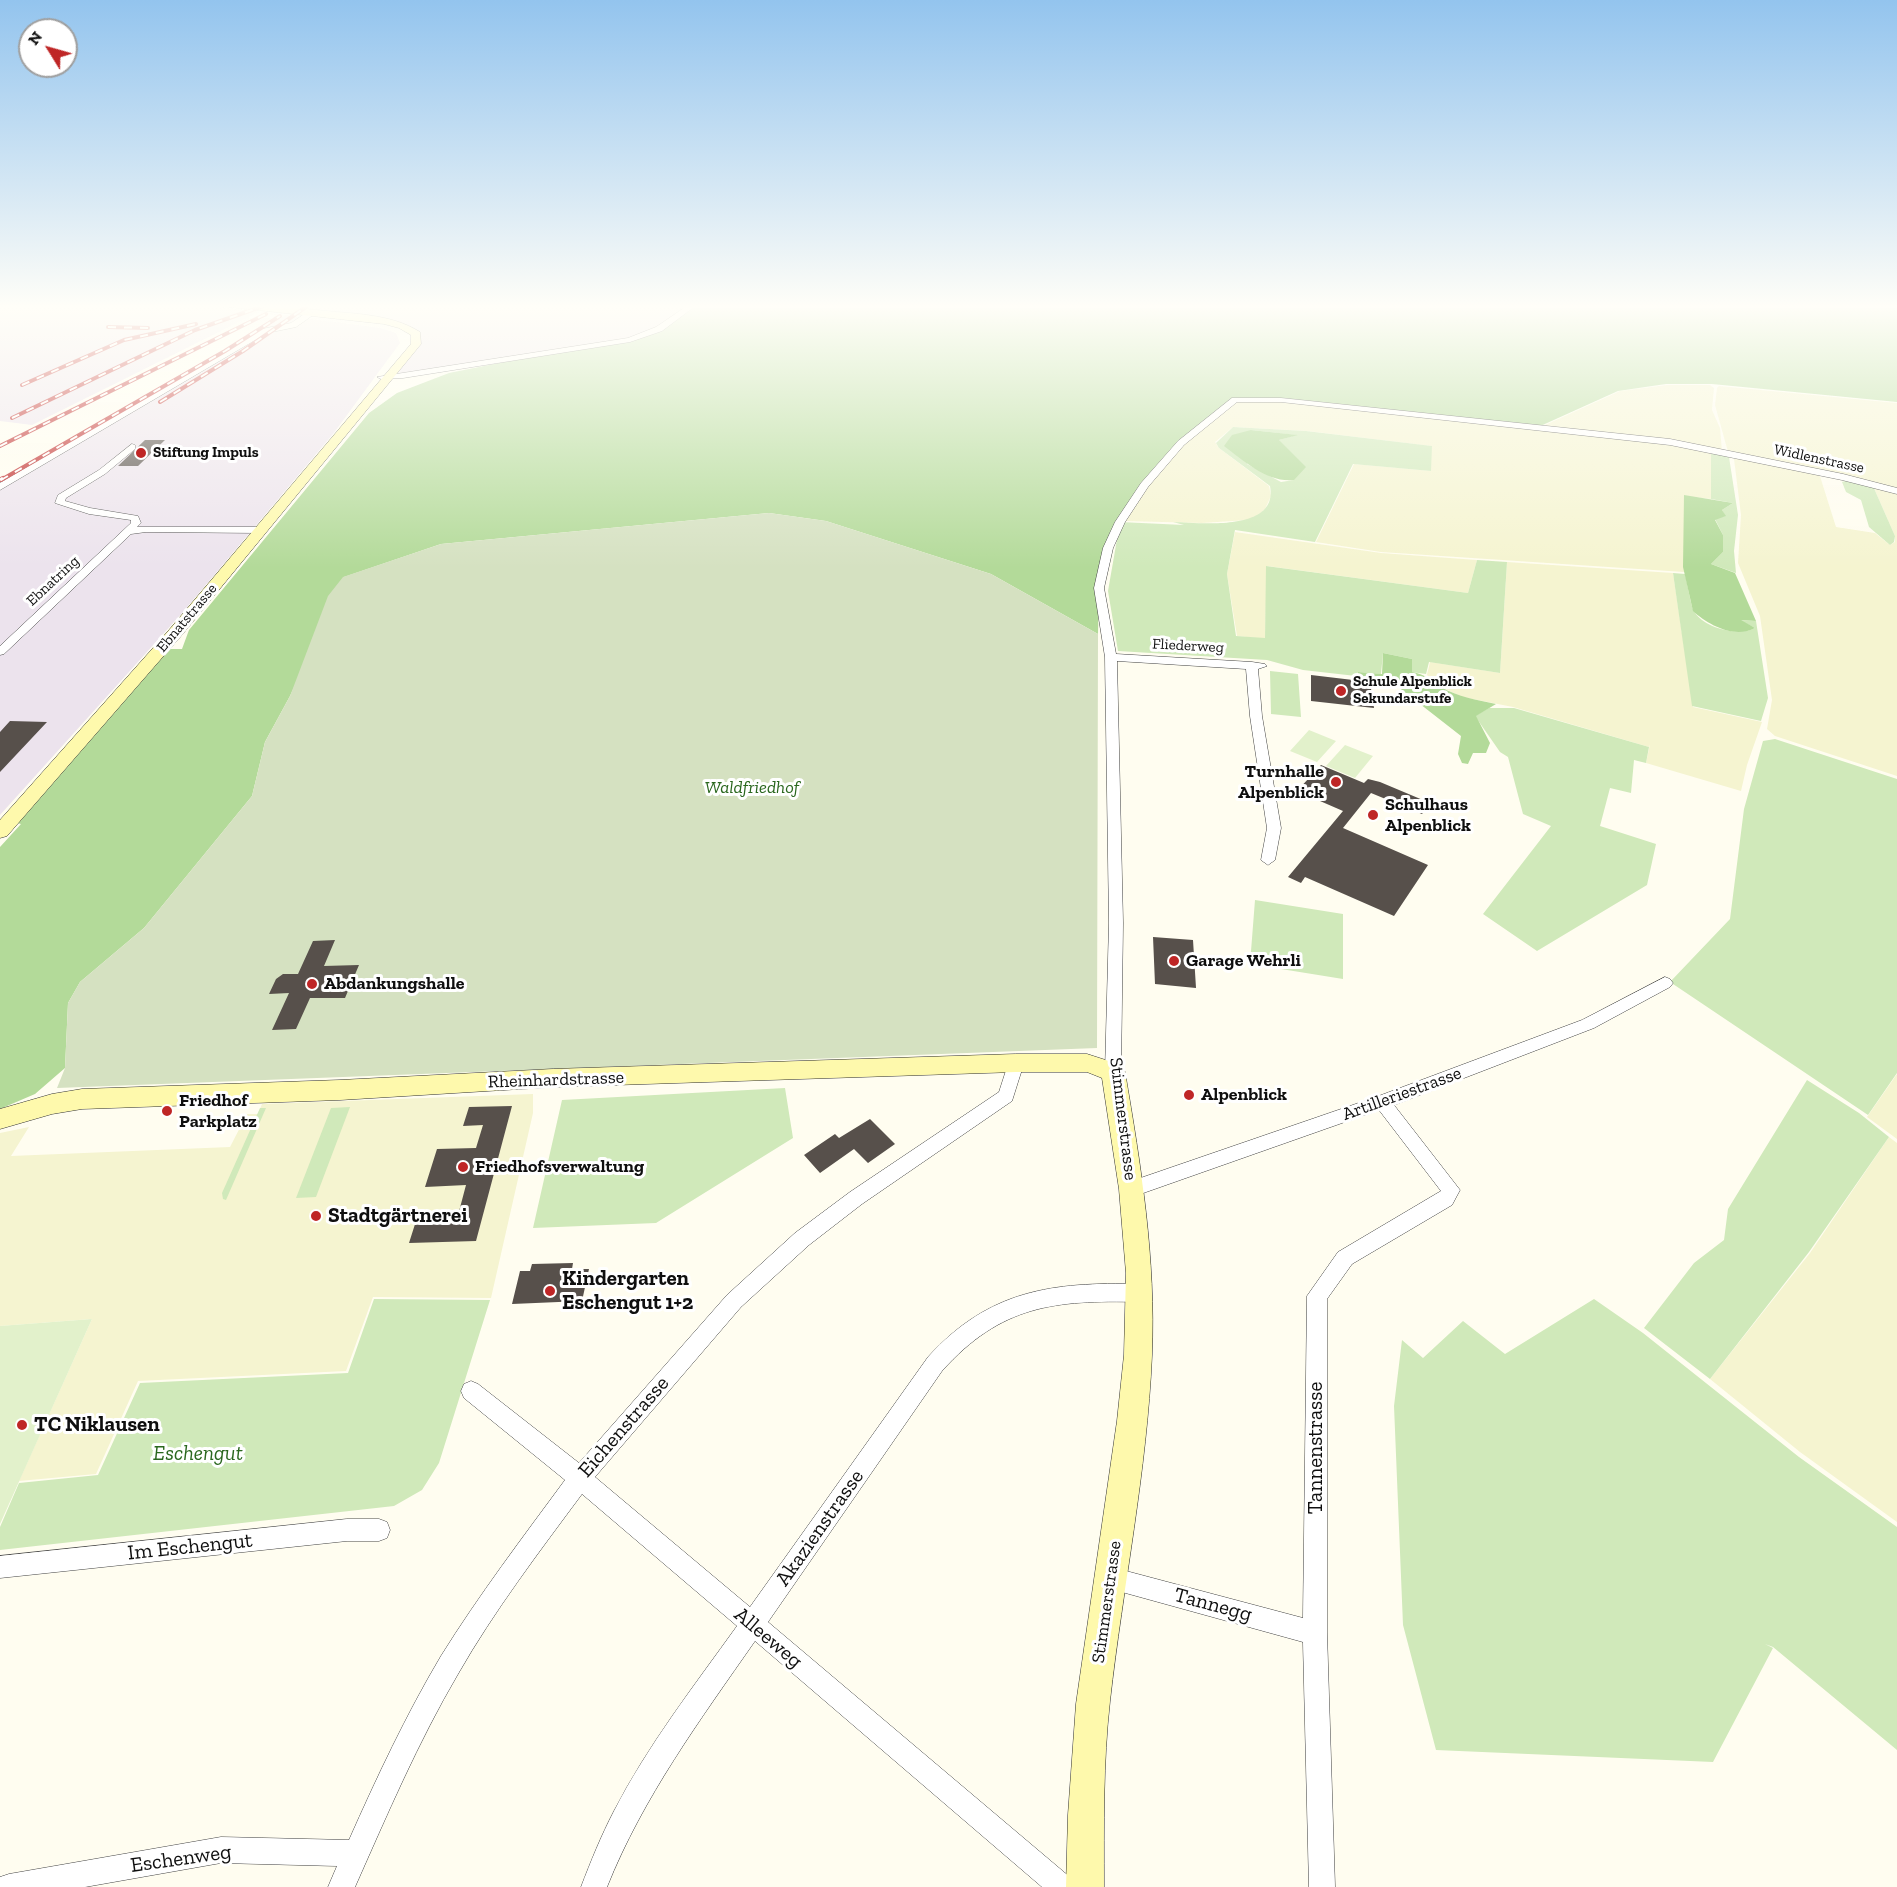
<!DOCTYPE html>
<meta charset="utf-8">
<style>
body{margin:0}
#map{position:relative;width:1897px;height:1887px;overflow:hidden;background:#fffdf0;font-family:"Zilla Slab",serif}
canvas{display:block}
.north{position:absolute;left:18px;top:18px;width:60px;height:60px;box-sizing:border-box;background:#fff;border:2px solid #9f9f9f;border-radius:50%;rotate:307deg;font-size:16px;font-weight:700;line-height:24px;text-align:center;color:#0f0f0f}
.north::after{content:'';display:block;margin:auto;width:21px;height:27px;background:#bf2626;clip-path:polygon(50% 0,100% 100%,50% 72%,0 100%)}
</style>
<div id="map">
<canvas width="1897" height="1887"></canvas>
<div class="north">N</div>
</div>
<script>
const g = document.querySelector('canvas').getContext('2d');
g.lineJoin = 'round';
function fillPath(path, color) {
  g.fillStyle = color;
  g.fill(path, 'evenodd');
}
function stroke(path, color, width, dash) {
  g.strokeStyle = color;
  g.lineWidth = width;
  g.lineCap = dash ? 'butt' : 'round';
  g.setLineDash(dash || []);
  g.stroke(path);
}
function drawText(font, color, halo, rows, align = 'center') {
  g.font = font + ' "Zilla Slab",serif';
  g.lineWidth = 6;
  g.setLineDash([]);
  g.textBaseline = 'middle';
  g.strokeStyle = halo;
  g.fillStyle = color;
  for (const [text, x, y, turn = 0] of rows) {
    g.save();
    g.translate(x, y);
    g.rotate((+turn || 0) * Math.PI / 180);
    g.textAlign = isNaN(turn) ? turn : align;
    if (halo) g.strokeText(text, 0, 0);
    g.fillText(text, 0, 0);
    g.restore();
  }
}
const industrial = new Path2D(`
 M0,304H196L381,328L396,333L400,343L333,434L183,612L0,815V483L226,352L284,316L259,312L32,425L0,421Z
 M229,304H694L671,321L630,340L385,377L412,343V336L403,329L377,322Z`);
const farmland = new Path2D(`
 M1667,385H1710L1714,388L1712,410L1720,428L1722,451L1550,429L1545,425L1620,391Z
 M1719,386L1897,403V489L1728,452L1715,405L1717,388Z
 M1236,401H1280L1670,443L1711,451V499L1684,496V572L1381,552L1316,542L1354,464L1431,471V446L1307,431L1233,427L1215,442L1219,448L1269,486L1271,496L1265,509L1257,517L1248,520L1202,523L1124,521L1149,485L1184,444Z
 M1740,457L1819,473L1836,527L1875,533L1890,545L1895,542V536L1873,486L1897,492V776L1775,736L1767,729L1772,700L1760,616L1738,563L1741,515L1734,459Z
 M1235,532L1381,553L1477,560L1468,593L1267,566L1265,639L1237,636L1227,574Z
 M1507,562L1673,573L1693,707L1762,722L1747,765L1741,791L1646,763L1650,744L1649,747L1513,707L1462,697L1441,687L1427,675L1430,662L1500,673Z
 M1897,1074V1139L1867,1117Z
 M533,1094V1113L491,1298L373,1297L346,1371L138,1381L96,1474L19,1481L92,1319L0,1326V1133L29,1127L11,1156L230,1147L247,1114H258L262,1104Z
 M1889,1137L1897,1143V1522L1800,1452L1710,1379L1810,1253Z`);
const green = new Path2D(`
 M1233,427L1306,431L1432,446L1431,471L1353,464L1315,542L1235,530L1227,574L1236,636L1265,638L1266,566L1468,593L1477,560L1507,562L1500,673L1429,662L1426,674L1411,672L1412,659L1383,653L1381,674L1358,672L1356,676L1303,670L1267,660L1118,651L1108,591L1120,522L1184,525L1173,522C1201,523 1279,532 1270,486L1219,448L1216,443ZM1251,430L1296,435L1279,440L1294,480L1281,482L1247,464Z
 M1711,451L1729,457L1738,515L1734,551L1736,573L1711,564L1723,552V535L1715,519L1725,516L1722,510L1733,503L1711,499Z
 M1848,480L1873,486L1895,536L1894,542L1890,545L1869,527L1861,500L1846,492L1842,482Z
 M1673,573L1685,574C1687,581 1691,607 1694,611C1703,628 1739,637 1755,628L1739,620L1756,621L1768,698L1761,721L1692,706Z
 M1270,671L1298,674L1301,717L1271,714Z
 M1489,708H1514L1649,747L1646,763L1634,760L1631,793L1610,788L1600,826L1656,844L1647,885L1537,951L1483,914L1551,826L1523,814L1508,757L1500,752L1475,716Z
 M1775,739L1897,779V1073L1868,1115L1670,982L1730,919L1744,809L1763,741Z
 M1255,900L1343,914V979L1250,964Z
 M1807,1080L1859,1113L1889,1137L1809,1252L1710,1379L1644,1328L1694,1263L1724,1240L1728,1209Z
 M785,1088L793,1138L656,1223L533,1228L562,1100Z
 M350,1107L316,1197L296,1198L331,1108Z
 M260,1108H266L226,1200L223,1199L222,1193Z
 M374,1299L490,1300L439,1463L422,1490L394,1506L0,1550V1527L19,1483L98,1475L140,1383L348,1373Z
 M1594,1299L1643,1333L1799,1457L1897,1527V1750L1773,1647L1765,1644L1773,1648L1713,1762L1436,1750L1403,1625L1394,1406L1402,1340L1423,1358L1463,1321L1505,1354Z`);
const forest = new Path2D(`
 M694,304H1897V402L1712,384H1666L1618,391L1536,428L1312,403L1240,399L1181,443L1120,522L1099,588L1098,634L991,574L826,521L769,513L441,544L344,577L290,696L265,742L252,796L144,928L80,982L68,1003L65,1068L35,1094L0,1109V847L21,824L17,823L169,649H182L189,630L369,413L397,393L449,373L544,354L630,340L671,321Z
 M1251,430L1298,435L1279,440L1306,467L1294,480C1268,483 1244,461 1224,446L1232,435Z
 M1684,495L1733,503L1722,510L1726,516L1715,520L1723,535V552L1711,564L1735,573L1756,621L1741,620L1755,628C1735,639 1708,625 1693,611L1683,567Z
 M1383,653L1412,659V672C1425,674 1430,680 1441,687C1458,697 1477,700 1496,704L1476,716L1490,743L1486,753H1473L1468,764L1462,763L1458,754L1461,736L1388,679L1357,676L1358,672L1382,674Z`);
const cemetery = new Path2D(`
 M769,513L826,521L991,574L1098,634L1097,1048L57,1088L65,1068L68,1003L80,982L144,928L252,796L265,742L290,696L328,596L343,577L441,544Z`);
const pitch = new Path2D(`
 M1309,730L1336,741L1317,762L1290,751Z
 M1345,745L1373,756L1355,778L1326,766Z
 M92,1319L0,1524V1326Z`);
const building = new Path2D(`
 M145,440H165L138,466H118Z
 M1311,675L1370,682L1374,708L1311,701Z
 M10,721L47,722L0,772V732Z
 M1321,765L1364,783L1368,779L1380,782L1430,803L1422,814L1371,793L1343,828L1428,865L1394,916L1305,877L1301,883L1288,877L1343,811L1297,791Z
 M1153,937L1193,940L1196,988L1155,984Z
 M335,940L324,966L359,965L345,998H310L296,1029L272,1030L289,993L269,994L276,979L283,974H298L313,941Z
 M512,1106L476,1241L409,1243L416,1221L457,1219L466,1185L425,1187L437,1149L476,1148L483,1125L463,1126L469,1107Z
 M870,1119L895,1144L868,1163L854,1149L820,1173L804,1155L835,1134L839,1138Z
 M573,1263L572,1269H589L582,1301L512,1304L520,1271H530L532,1264Z`);
const street = new Path2D(`
 M273,304H283L267,310V306Z
 M690,304H698L662,331L630,342L403,378L381,379L377,377L628,338L656,327Z
 M309,311L316,313L296,327L267,333L0,490V483L262,329L291,323Z
 M1232,398H1281L1670,439L1843,474L1897,488V494L1842,480L1670,445L1281,402H1237L1184,445L1148,487L1125,522L1113,548L1104,588L1116,654L1252,662L1265,664L1267,666L1258,669L1262,716L1281,828L1275,860L1268,865L1261,860L1267,828L1250,716L1246,669L1117,661L1123,923L1121,1072L1119,1077L1113,1079L1107,1077L1105,1072L1109,923L1105,657L1094,588L1103,548L1115,522L1141,483L1178,441Z
 M132,444L135,445V449L105,474L66,498L65,501L90,508L138,516L141,523L137,527H261L266,530L261,533L146,532L131,534L4,654L0,655V646L131,523V520L89,514L55,503L58,495L99,470Z
 M1665,977L1670,979L1673,983L1670,987L1594,1028L1394,1105L1460,1190L1452,1205L1352,1264L1327,1299V1633L1335,1887H1309L1303,1642L1111,1589L1103,1586L1100,1578L1103,1570L1111,1567L1303,1618L1307,1296L1338,1252L1441,1191L1379,1110L1132,1197L1126,1195L1123,1189L1126,1183L1376,1097L1582,1020Z
 M1016,1056L1022,1058L1024,1063L1012,1101L862,1204L809,1245L741,1307L595,1477L750,1607L928,1357C989,1290 1052,1282 1139,1284L1146,1287L1149,1293L1146,1299L1139,1302C1055,1300 1001,1305 942,1371L768,1622L1071,1878L1075,1887H1042L755,1641C700,1720 643,1797 607,1887H581C591,1861 601,1836 614,1811C648,1745 694,1686 737,1626L582,1494C539,1552 494,1611 458,1674C418,1742 387,1815 355,1887H328L337,1866L221,1863L85,1887H0V1877L9,1874L221,1837L349,1840C377,1777 406,1715 441,1656C479,1595 523,1537 565,1480L464,1398L461,1391L464,1384L471,1381L478,1384L579,1463L727,1295L795,1233L850,1192L999,1092L1010,1058Z
 M347,1519H379L387,1522L390,1530L387,1538L379,1541H347L0,1578V1556Z`);
const secondary = new Path2D(`
 M225,304C256,303 286,307 317,310C351,314 390,313 420,332L421,344L181,636L7,836L0,838V820L169,630L411,344V335L399,328L384,324L230,307Z
 M1016,1054H1087L1121,1065L1125,1072C1141,1166 1156,1259 1152,1355C1147,1471 1123,1586 1110,1701C1103,1763 1104,1825 1104,1887H1066L1068,1815L1076,1704L1117,1421L1124,1355L1126,1273L1119,1189L1102,1078L1087,1072H1016L553,1087L340,1100L82,1109L52,1114L0,1129V1109L52,1094L82,1089L340,1080L553,1069Z`);
const railFar1 = new Path2D(`
 M108,327L148,328
 M22,385L124,340L196,324
 M160,402L243,351L310,304
 M12,418L195,330L269,304
 M0,446L266,314
 M1,480L225,351L280,316`);
const rail = new Path2D(`
 M0,480L3,478`);
const markers = [
 [141,453,6,"#bf2626"],
 [1341,691,6,"#bf2626"],
 [1336,782,6,"#bf2626"],
 [1373,815,6,"#bf2626"],
 [1174,961,6,"#bf2626"],
 [312,984,6,"#bf2626"],
 [1189,1095,6,"#bf2626"],
 [167,1111,6,"#bf2626"],
 [463,1167,6,"#bf2626"],
 [316,1216,6,"#bf2626"],
 [550,1291,6,"#bf2626"],
 [22,1425,6,"#bf2626"]
];
const farPoinames = [
 ["Stiftung Impuls",153,453],
 ["Schule Alpenblick",1353,682],
 ["Sekundarstufe",1353,699]
];
const farStreetnames = [
 ["Widlenstrasse",1819,459,12],
 ["Ebnatring",53,581,-43],
 ["Ebnatstrasse",187,618,-50],
 ["Fliederweg",1188,646,3]
];
const poiNames = [
 ["Turnhalle",1324,772,"right"],
 ["Alpenblick",1324,793,"right"],
 ["Schulhaus",1385,805],
 ["Alpenblick",1385,826],
 ["Garage Wehrli",1186,961],
 ["Abdankungshalle",324,984],
 ["Alpenblick",1201,1095],
 ["Friedhof",179,1101],
 ["Parkplatz",179,1122],
 ["Friedhofsverwaltung",475,1167]
];
const parkNames = [
 ["Waldfriedhof",752,788]
];
const streetNames = [
 ["Rheinhardstrasse",556,1080,-2],
 ["Artilleriestrasse",1402,1094,-20],
 ["Stimmerstrasse",1123,1119,83],
 ["Stimmerstrasse",1107,1602,-82]
];
const nearPoinames = [
 ["Stadtgärtnerei",328,1216],
 ["Kindergarten",562,1279],
 ["Eschengut 1+2",562,1303],
 ["TC Niklausen",34,1425]
];
const nearStreetnames = [
 ["Eichenstrasse",624,1427,-49],
 ["Tannenstrasse",1316,1448,-90],
 ["Akazienstrasse",820,1528,-55],
 ["Im Eschengut",190,1547,-6],
 ["Tannegg",1213,1605,15],
 ["Alleeweg",768,1638,40],
 ["Eschenweg",181,1859,-8]
];
const nearParknames = [
 ["Eschengut",198,1454]
];
fillPath(industrial, '#ece3ed');
fillPath(farmland, '#f5f4d0');
fillPath(green, '#d0e9ba');
fillPath(forest, '#b3da99');
fillPath(cemetery, '#d5e1c1');
fillPath(pitch, '#e2f1cb');
fillPath(building, '#57504b');
stroke(street, '#424242', 1);
stroke(secondary, '#313131', 1);
fillPath(street, '#fff');
fillPath(secondary, '#fef9ac');
stroke(railFar1, '#bf2626', 4);
stroke(rail, '#bf2626', 4.5);
stroke(railFar1, '#fff', 2, [8]);
stroke(rail, '#fff', 3, [10]);
const sky = g.createLinearGradient(0, 0, 0, 568);
sky.addColorStop(0, '#93c4ee');
sky.addColorStop(0.54, '#fffef8');
sky.addColorStop(1, '#fffef800');
g.fillStyle = sky;
g.fillRect(0, 0, 1897, 568);
for (const [x, y, r, color] of markers) {
  const dot = new Path2D();
  dot.arc(x, y, r, 0, 2 * Math.PI);
  g.fillStyle = color;
  g.fill(dot);
  stroke(dot, '#fff', 2);
}
drawText('bold 15px', '#0f0f0f', '#fff', farPoinames, 'left');
drawText('15px', '#0f0f0f', '#fff', farStreetnames);
drawText('bold 18px', '#0f0f0f', '#fff', poiNames, 'left');
drawText('italic 18px', '#2a671e', '#fff', parkNames);
drawText('18px', '#0f0f0f', '#fff', streetNames);
drawText('bold 21px', '#0f0f0f', '#fff', nearPoinames, 'left');
drawText('21px', '#0f0f0f', '#fff', nearStreetnames);
drawText('italic 21px', '#2a671e', '#fff', nearParknames);
</script>
